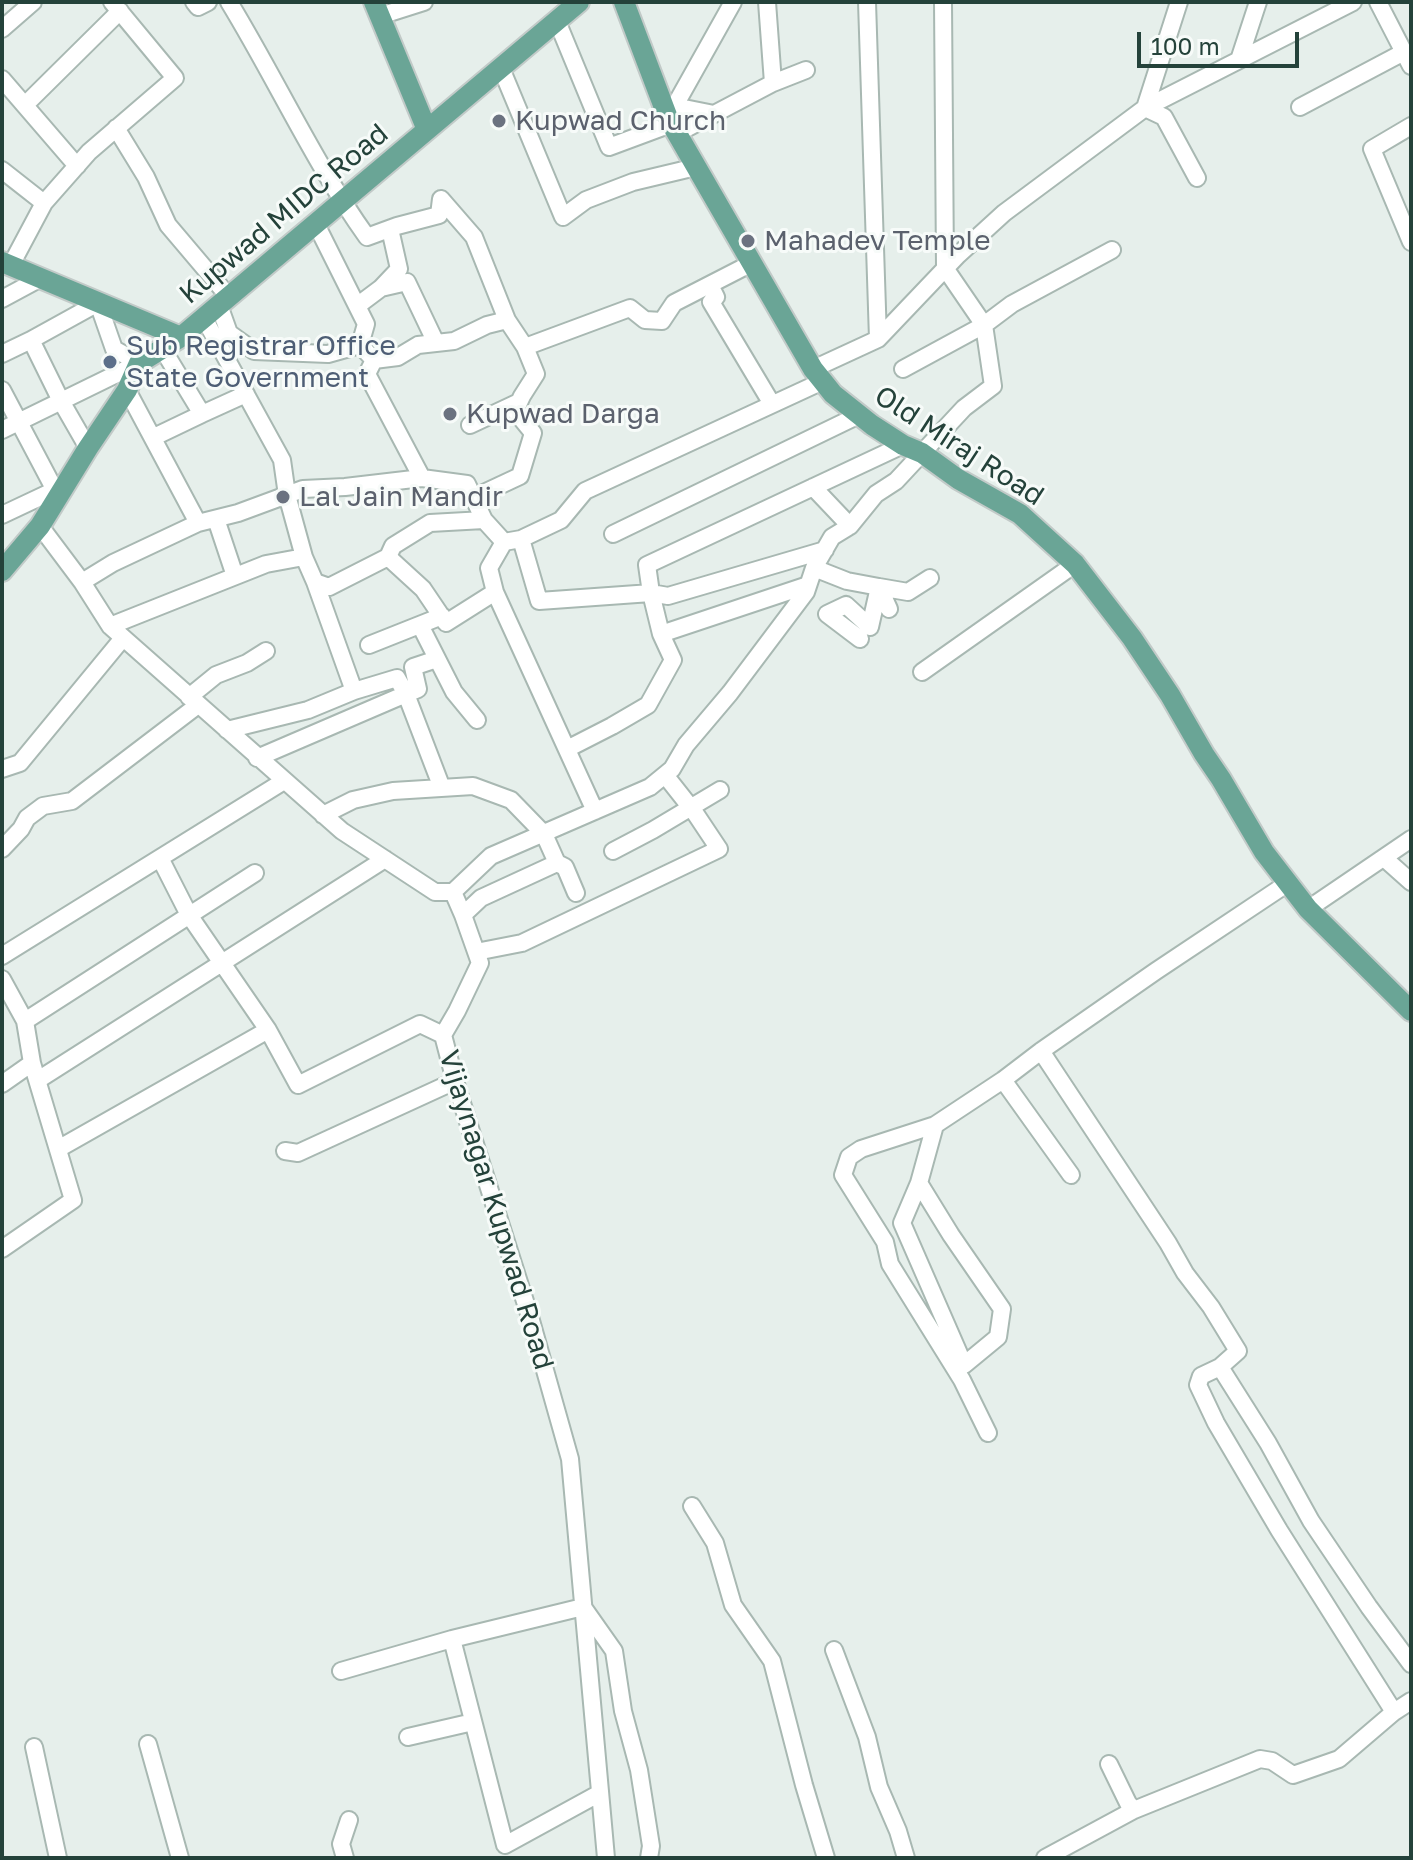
<!DOCTYPE html>
<style>
body{margin:0}
#map{position:relative;width:1413px;height:1860px;overflow:hidden;background:#e6efeb;font-family:"Golos Text",sans-serif}
canvas{display:block}
.frame{position:absolute;inset:0;border:4px solid #24423a;pointer-events:none}
.scale{position:absolute;left:1137px;top:32px;width:162px;height:36px;box-sizing:border-box;border:4px solid #24423a;border-top:0;padding-left:10px;font-size:24px;line-height:28px;white-space:nowrap;color:#24423a;-webkit-text-stroke:6px #f7fbf9;paint-order:stroke}
</style>
<div id="map">
<canvas width="1413" height="1860"></canvas>
<div class="frame"></div>
<div class="scale">100 m</div>
</div>
<script>
const g = document.querySelector('canvas').getContext('2d');
g.lineJoin = 'round';
function stroke(path, color, width, dash) {
  g.strokeStyle = color;
  g.lineWidth = width;
  g.lineCap = dash ? 'butt' : 'round';
  g.setLineDash(dash || []);
  g.stroke(path);
}
function drawText(font, color, halo, rows, align = 'center') {
  g.font = font + ' "Golos Text",sans-serif';
  g.lineWidth = 6;
  g.setLineDash([]);
  g.textBaseline = 'middle';
  g.strokeStyle = halo;
  g.fillStyle = color;
  for (const [text, x, y, turn = 0] of rows) {
    g.save();
    g.translate(x, y);
    g.rotate((+turn || 0) * Math.PI / 180);
    g.textAlign = isNaN(turn) ? turn : align;
    if (halo) g.strokeText(text, 0, 0);
    g.fillText(text, 0, 0);
    g.restore();
  }
}
const minor = new Path2D(`
 M194,2L198,7L208,2
 M229,2C276,79 314,163 367,237L397,226L439,215L441,199
 M867,2L878,339
 M943,2L945,268L984,325L1012,304L1112,250
 M1378,2L1411,66
 M380,16L424,2
 M557,21L609,147L671,124
 M2,29L33,2
 M1239,60L1258,2
 M501,68L563,217L586,200L633,182L696,167
 M2,79L77,166
 M773,83L806,70
 M25,105L120,11
 M674,106L714,114
 M1300,107L1404,52
 M1145,108L1179,2
 M1145,108L1164,117L1197,178
 M668,118L733,2
 M1411,126L1372,149L1411,242
 M116,128L146,177L168,225L229,297
 M678,133L773,83L767,2
 M2,170L44,203
 M316,224L357,306L381,288
 M390,229L399,269L381,288L407,282L436,343
 M11,265L44,203L89,152L175,78L112,2
 M710,285L716,297L711,302L772,404
 M2,299L41,278
 M219,305L229,333L254,351L328,354L360,345
 M357,306L366,324L360,345
 M204,318L282,460L287,495L304,557
 M507,320L525,347
 M31,340L61,401L88,448
 M360,345L374,360L398,357L418,345L454,341L487,325L507,320L474,237L441,199
 M2,354L31,340L98,303L114,349L139,363
 M813,369L878,339L958,255L1004,213L1145,108L1353,2
 M2,390L58,496
 M127,390L198,523
 M202,414L246,394
 M470,425L519,402
 M2,430L139,363
 M154,437L202,414L162,348
 M422,478L467,484L484,520
 M813,487L850,526
 M473,498L520,476L533,433L515,411L522,396L536,374L525,347L630,308L645,320L662,321L674,303L752,263
 M2,515L55,490
 M216,519L235,576
 M40,526L82,582L110,626L342,831L435,892H453L463,915L480,963L457,1011L443,1035L455,1081L530,1317L570,1459L606,1858
 M613,534L859,415
 M521,539L539,601L651,593L668,596L825,550
 M388,557L423,589L446,623L495,592L489,568L504,542
 M814,568L847,581L879,587L870,627L846,605L827,614L860,639
 M82,582L113,563L198,523L238,513L303,489L345,487L422,478L367,374L374,360
 M315,582L354,691
 M495,592L595,811
 M889,609L879,587L908,592L930,578
 M420,625L454,692L477,720
 M110,626L266,564L304,557L315,582L329,587L388,557L393,546L430,523L484,520L504,542L521,539L561,520L585,491L823,381
 M661,634L651,593L647,565L903,445
 M369,645L442,616
 M922,672L1075,564
 M189,697L216,675L247,663L266,651
 M227,730L308,710L354,691L397,678L406,694L418,689L413,667L437,659
 M567,749L612,726L648,705L673,660L661,634L808,585
 M257,758L406,694L442,788
 M2,769L20,763L123,638
 M323,815L353,800L393,791L473,786L511,800L544,834L557,863L481,898L463,915
 M2,849L21,829L27,818L43,806L72,801L198,705
 M613,851L653,830L720,790
 M160,858L189,915L268,1030L298,1085L420,1024L443,1035
 M1384,858L1411,882
 M557,863L565,867L576,893
 M453,892L491,856L650,787L672,769L686,745L730,693L806,592L814,568L832,537L850,526L876,494L896,481L964,408L993,386L984,325L903,369
 M1308,909L1411,839
 M476,952L522,943L719,849L695,813L665,775
 M2,956L284,781
 M2,979L25,1021L255,873
 M1041,1051L1168,1243L1185,1273L1211,1307L1238,1351L1220,1367L1201,1376L1198,1385L1216,1423L1279,1530L1394,1712
 M38,1080L385,859
 M1003,1080L1071,1175
 M2,1084L32,1063L25,1021
 M58,1149L268,1030
 M285,1151L298,1153L455,1081
 M919,1183L951,1235L1002,1309L998,1337L964,1365L902,1223L919,1183L935,1125
 M2,1249L73,1200L32,1063
 M1220,1367L1268,1443L1311,1521L1369,1607L1411,1664
 M988,1433L962,1380L890,1264L885,1242L843,1175L849,1157L861,1149L935,1125L1003,1080L1041,1051L1156,971L1288,883
 M692,1506L715,1543L733,1605L772,1661L804,1785L826,1858
 M834,1650L867,1737L879,1787L898,1831L906,1858
 M341,1671L452,1639
 M408,1737L473,1722
 M148,1744L180,1858
 M34,1747L58,1858
 M1109,1764L1128,1803L1134,1810L1260,1759L1272,1761L1293,1775L1339,1759L1394,1712L1411,1701
 M600,1793L505,1845L452,1639L583,1607L614,1651L623,1711L639,1770L651,1846L649,1858
 M345,1858L341,1844L349,1820
 M1045,1858L1134,1810`);
const major = new Path2D(`
 M374,2L427,130
 M624,2L668,118L813,369L833,394L872,425L903,445L922,453L958,479L1020,514L1075,564L1132,638L1170,695L1204,754L1221,779L1264,852L1308,909L1411,1011
 M2,262L181,337
 M2,571L40,526L88,448L127,390L139,363L181,337L579,2`);
const markers = [
 [499,121,8,"#6b7280"],
 [748,241,8,"#6b7280"],
 [110,362,8,"#5c6f8a"],
 [450,414,8,"#6b7280"],
 [283,497,8,"#6b7280"]
];
const worshipNames = [
 ["Kupwad Church",515,121],
 ["Mahadev Temple",764,241],
 ["Kupwad Darga",466,414],
 ["Lal Jain Mandir",299,497]
];
const streetNames = [
 ["Kupwad MIDC Road",284,214,-40],
 ["Old Miraj Road",959,446,33],
 ["Vijaynagar Kupwad Road",496,1210,73]
];
const serviceNames = [
 ["Sub Registrar Office",126,346],
 ["State Government",126,378]
];
stroke(minor, '#a8b8b2', 20);
stroke(major, '#c2cac8', 24);
stroke(minor, '#fff', 16);
stroke(major, '#6aa596', 20);
for (const [x, y, r, color] of markers) {
  const dot = new Path2D();
  dot.arc(x, y, r, 0, 2 * Math.PI);
  g.fillStyle = color;
  g.fill(dot);
  stroke(dot, '#f7fbf9', 3);
}
drawText('28px', '#5b616d', '#f7fbf9', worshipNames, 'left');
drawText('28px', '#24423a', '#f7fbf9', streetNames);
drawText('28px', '#4e5e75', '#f7fbf9', serviceNames, 'left');
</script>
